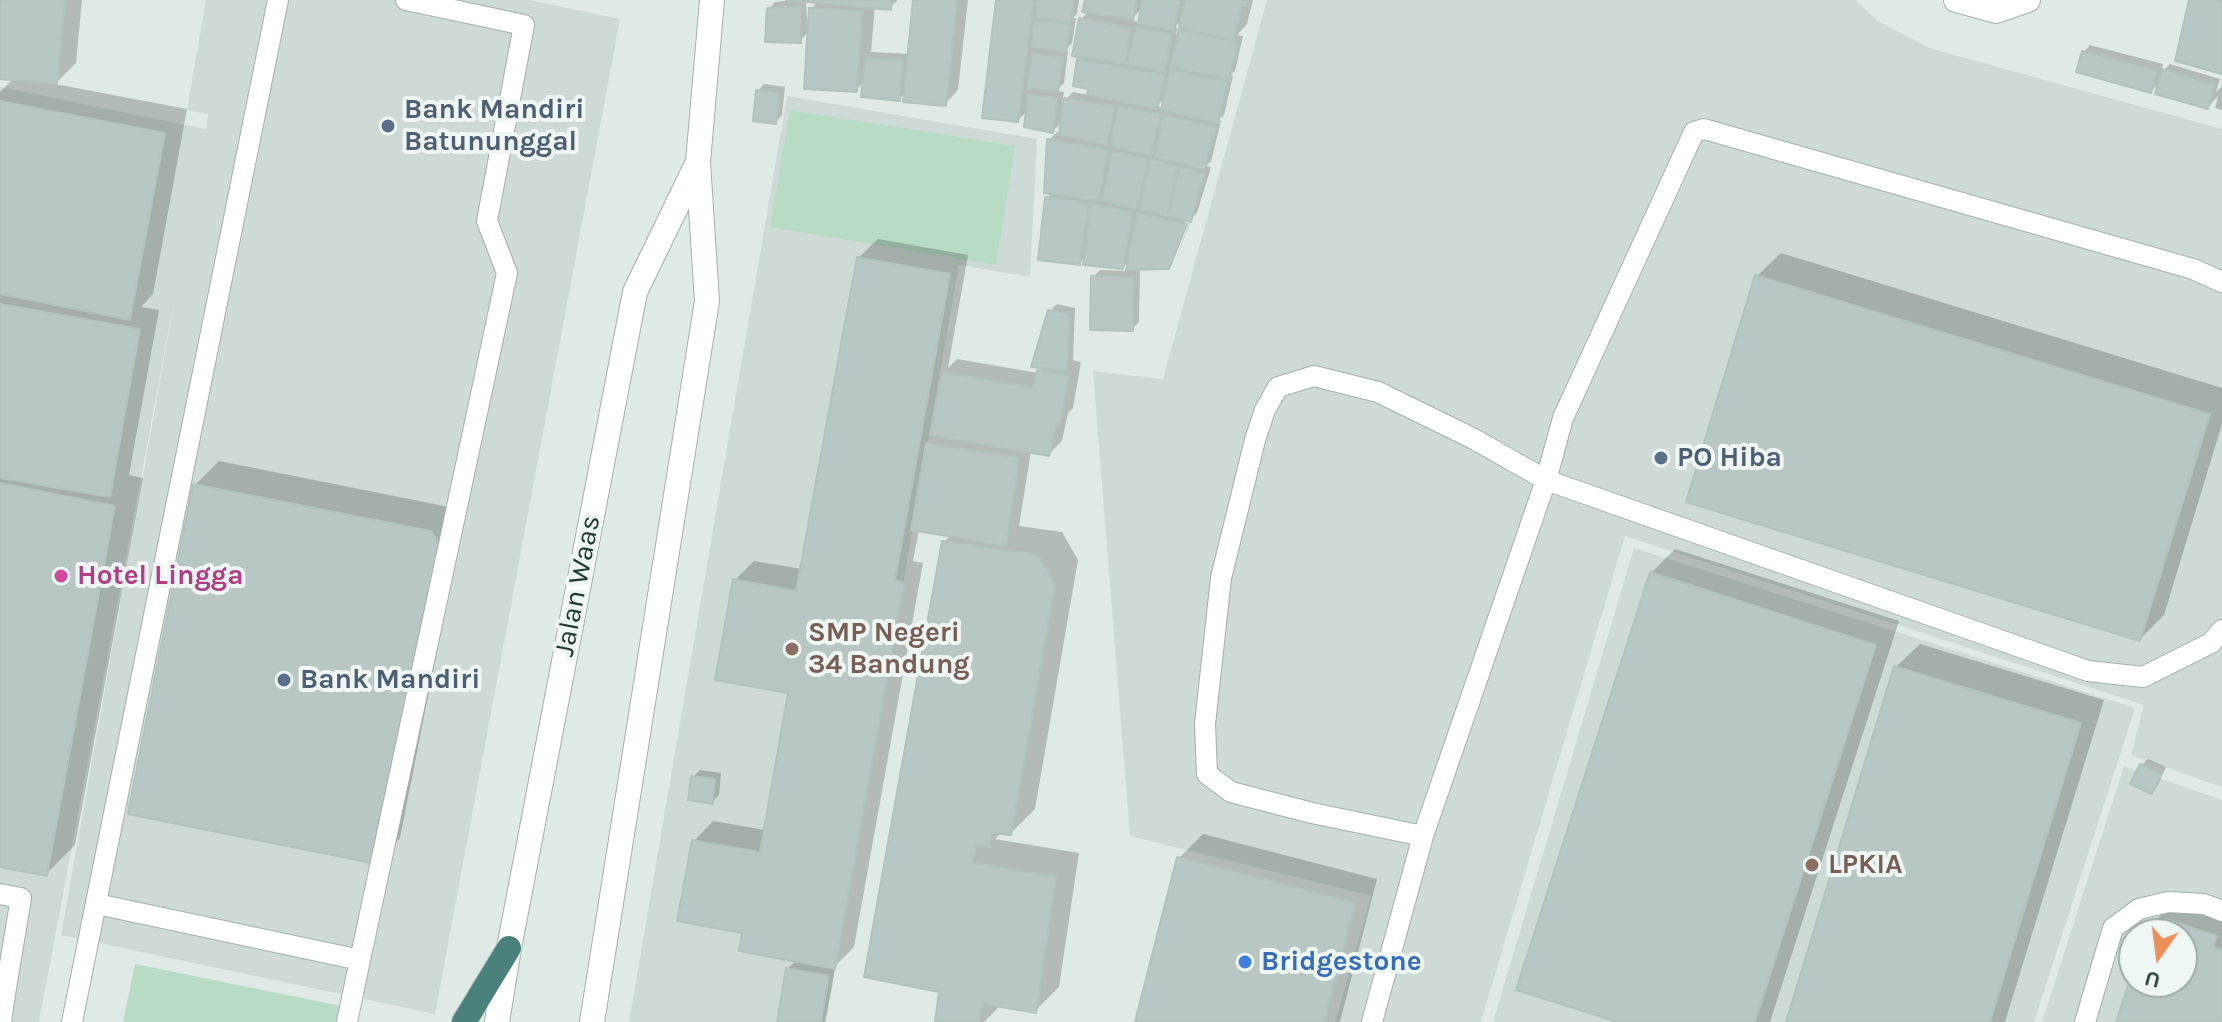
<!DOCTYPE html>
<style>
body{margin:0}
#map{position:relative;width:2222px;height:1022px;overflow:hidden;background:#dfeae6;font-family:Karla,sans-serif}
canvas{display:block}
.north{position:absolute;left:2118px;top:918px;width:80px;height:80px;box-sizing:border-box;background:#eff7f4;border:2px solid #9daba8;border-radius:50%;rotate:194deg;font-size:22px;font-weight:700;line-height:32px;text-align:center;color:#213935}
.north::after{content:'';display:block;margin:auto;width:28px;height:36px;background:#ed8f5a;clip-path:polygon(50% 0,100% 100%,50% 72%,0 100%)}
</style>
<div id="map">
<canvas width="2222" height="1022"></canvas>
<div class="north">U</div>
</div>
<script>
const g = document.querySelector('canvas').getContext('2d');
g.lineJoin = 'round';
function fillPath(path, color) {
  g.fillStyle = color;
  g.fill(path, 'evenodd');
}
function stroke(path, color, width, dash) {
  g.strokeStyle = color;
  g.lineWidth = width;
  g.lineCap = dash ? 'butt' : 'round';
  g.setLineDash(dash || []);
  g.stroke(path);
}
function drawText(font, color, halo, rows, align = 'center') {
  g.font = font + ' Karla,sans-serif';
  g.lineWidth = 8;
  g.setLineDash([]);
  g.textBaseline = 'middle';
  g.strokeStyle = halo;
  g.fillStyle = color;
  for (const [text, x, y, turn = 0] of rows) {
    g.save();
    g.translate(x, y);
    g.rotate((+turn || 0) * Math.PI / 180);
    g.textAlign = isNaN(turn) ? turn : align;
    if (halo) g.strokeText(text, 0, 0);
    g.fillText(text, 0, 0);
    g.restore();
  }
}
const built = new Path2D(`
 M206,0H529L620,19L435,1014L61,935L178,280L39,1022H0V87L206,129L208,114L187,110Z
 M1267,0H1855L1878,21L1929,48L2222,129V787L2131,755L2144,705L1625,536L1481,1022H1335L1371,896L1130,836L1093,371L1163,379Z
 M787,96L1037,139L1030,277L959,265L826,1022H629Z
 M1634,548L2135,708L2034,1022H1493Z
 M2124,766L2222,800V1022H2042ZM2134,934H2182V982H2134Z`);
const green = new Path2D(`
 M790,110L1015,146L996,265L770,227Z
 M135,964L341,1006L338,1022H123Z`);
const shadow = new Path2D(`
 M0,0H82L76,63L55,84L187,109L153,294L141,307L159,310L129,475L143,478L75,845L46,874L0,865V92L14,78L0,77Z
 M794,0H806L807,20H810L811,9L818,1L808,0H898L890,7L875,6L871,52L910,54L915,0H968L958,90L945,104L906,92L899,99L864,82L856,90L809,31L800,41L769,9L775,2Z
 M998,0H1079L1077,14L1073,18H1076L1072,43L1065,50L1068,51L1064,83L1056,91L1064,92L1062,103L1073,92L1089,95L1091,87L1079,60L1084,56L1081,19L1089,11L1087,0H1253L1247,24L1237,35L1243,36L1235,71L1230,75L1233,76L1224,115L1218,120L1221,121L1211,161L1206,166L1211,167L1197,213L1192,218L1175,261L1192,216L1188,214L1169,264H1172L1169,267L1140,268L1139,322L1132,329L1093,277L1100,270L1130,271V260L1123,267L1086,256L1079,263L1047,198L1053,192L1049,140L1063,127L1064,120L1053,131L1028,110L1018,120ZM1142,8L1140,22L1131,20ZM1183,19L1184,28L1176,35L1178,28L1175,27ZM1166,97L1164,108L1157,106Z
 M2090,45L2163,64L2161,73L2170,64L2220,79L2216,92L2222,86V110L2215,108L2218,96L2208,107L2160,82L2151,91L2084,52Z
 M764,84L785,87L782,115L776,122L758,91Z
 M878,239L968,255L948,368L957,359L1038,373L1043,367L1050,311L1057,304L1075,308L1073,360L1081,362L1073,408L1068,413L1062,441L1049,454L1031,451L1019,526L1062,532L1078,560L1035,809L1011,833L1002,832L995,839L1079,853L1059,987L1035,1011L1001,1005L984,1022H937L941,990L944,542L951,535L919,530L913,561L923,563L854,947L832,969H835L825,1022H779L788,968L797,960L744,931L694,841L713,821L765,830L790,691L735,580L754,561L802,569L858,258Z
 M1781,253L2222,388V424L2164,615L2140,639L1757,276Z
 M219,461L454,508L463,520L400,838L376,862L195,485Z
 M1675,549L1899,621L1770,1022H1624L1651,573Z
 M1920,644L2104,700L2005,1022H1788L1896,667Z
 M2148,759L2166,767L2158,785L2151,791L2141,765Z
 M700,770L721,773L719,795L712,802L693,777Z
 M1203,834L1377,879L1340,1022H1137L1179,858Z
 M2173,903L2222,906V1022H2119L2134,973V982H2182V934H2147L2149,927Z`);
const building = new Path2D(`
 M0,0H65L57,84L0,79Z
 M786,0H892L891,10Z
 M913,0H957L946,106L903,102Z
 M996,0H1034L1018,122L982,118Z
 M1037,0H1074L1071,23L1035,17Z
 M1085,0H1137L1133,20L1082,12Z
 M1142,0H1180L1174,31L1138,24Z
 M1185,0H1249L1248,6H1242L1234,40L1179,28Z
 M2189,0H2222V74L2175,61Z
 M801,6V43L765,42L767,8Z
 M809,8L862,11L857,92L804,89Z
 M1079,18L1131,28L1125,64L1072,56Z
 M1034,20L1071,24L1066,52L1031,47Z
 M1135,27L1172,34L1165,72L1127,65Z
 M1179,30L1238,42L1229,80L1170,67Z
 M2082,51L2158,71L2151,93L2076,72Z
 M1032,53L1063,57L1058,91L1027,89Z
 M865,58L903,60L900,101L861,97Z
 M1077,59L1165,75L1157,109L1087,95L1088,89L1073,86Z
 M2162,69L2215,85L2208,109L2155,94Z
 M1170,70L1228,82L1218,123L1161,110Z
 M756,90L779,93L776,124L753,121Z
 M1028,94L1058,98L1053,133L1024,127Z
 M1064,98L1115,106L1107,145L1059,135Z
 M0,101L165,133L130,320L0,294Z
 M1118,106L1161,114L1151,156L1110,146Z
 M1163,115L1216,127L1204,170L1154,157Z
 M1047,139L1109,150L1098,201L1044,193Z
 M1112,151L1148,159L1137,209L1102,201Z
 M1150,159L1178,166L1167,216L1139,210Z
 M1180,167L1205,173L1191,222L1168,216Z
 M1045,197L1089,203L1080,265L1038,260Z
 M1091,204L1133,212L1123,269L1083,265Z
 M1137,213L1187,224L1169,269L1126,270Z
 M857,257L950,274L895,580L904,583L835,969L739,951L742,933L677,921L692,840L760,852L788,693L715,680L733,579L796,591Z
 M1755,275L2210,414L2140,641L1686,502Z
 M1091,276L1134,277L1133,331L1090,330Z
 M0,304L140,329L110,497L0,478Z
 M1048,310L1069,315L1067,371L1031,367Z
 M1037,370L1069,375L1060,424L1056,423L1049,456L930,435L942,372L1034,388Z
 M926,443L1019,458L1006,546L911,530Z
 M0,483L115,506L47,876L0,867Z
 M193,484L431,531L440,545L377,864L128,814Z
 M942,541L1038,555L1055,585L1011,835L992,833L990,847L976,846L973,863L1056,877L1036,1013L983,1004L979,1022H935L939,992L864,977Z
 M1650,572L1876,645L1755,1022H1618L1516,990Z
 M1894,666L2081,723L1990,1022H1786Z
 M2140,764L2161,774L2152,794L2130,784Z
 M691,776L715,779L713,804L688,800Z
 M1177,857L1355,903L1324,1022H1135Z
 M2166,919L2217,936L2213,947L2222,950V1022H2116L2134,967V982H2182V934H2144L2147,926L2161,930Z
 M786,968L829,976L821,1022H777Z`);
const service = new Path2D(`
 M1423,836L1312,813L1231,792L1207,774L1205,724L1221,578L1255,440L1265,410L1278,387L1314,376L1378,392L1474,439L1546,480L2088,671L2143,677L2211,643L2222,630
 M0,894L21,898L5,994
 M97,904L360,960L347,1022
 M360,960L507,273L487,221L524,25L406,0
 M0,993L5,994L1,1022
 M72,1022L278,0
 M1372,1022L1423,836L1546,480L1563,418L1694,132L1704,129L2193,269L2222,282
 M2085,1022L2113,928L2139,909L2168,902L2204,904L2222,911`);
const minor = new Path2D(`
 M1956,0L1996,11L2028,0`);
const tertiary = new Path2D(`
 M497,1022L509,948L635,292L697,164
 M592,1022L707,301L698,162L712,0`);
const trunk = new Path2D(`
 M464,1022L509,948`);
const markers = [
 [388,126,8,"#5c6f8a"],
 [1661,458,8,"#5c6f8a"],
 [61,576,8,"#d1479c"],
 [792,649,8,"#8d6e63"],
 [284,680,8,"#5c6f8a"],
 [1812,865,8,"#8d6e63"],
 [1245,962,8,"#3f7fe0"]
];
const serviceNames = [
 ["Bank Mandiri",404,110],
 ["Batununggal",404,142],
 ["PO Hiba",1677,458],
 ["Bank Mandiri",300,680]
];
const hotelNames = [
 ["Hotel Lingga",77,576]
];
const streetNames = [
 ["Jalan Waas",578,586,-79]
];
const educationNames = [
 ["SMP Negeri",808,633],
 ["34 Bandung",808,665],
 ["LPKIA",1828,865]
];
const shopNames = [
 ["Bridgestone",1261,962]
];
fillPath(built, '#cddad5');
fillPath(green, '#b8dbc5');
fillPath(shadow, '#0003');
fillPath(building, '#b8c7c3');
stroke(building, '#b2c3be', 2);
stroke(service, '#a2b1ad', 22);
stroke(minor, '#a2b1ad', 26);
stroke(tertiary, '#a2b1ad', 26);
stroke(trunk, '#bcc4c2', 26);
stroke(service, '#fff', 20);
stroke(minor, '#fff', 24);
stroke(tertiary, '#fff', 24);
stroke(trunk, '#4a817a', 24);
for (const [x, y, r, color] of markers) {
  const dot = new Path2D();
  dot.arc(x, y, r, 0, 2 * Math.PI);
  g.fillStyle = color;
  g.fill(dot);
  stroke(dot, '#eff7f4', 3);
}
drawText('bold 28px', '#4e5e75', '#eff7f4', serviceNames, 'left');
drawText('bold 28px', '#b23c85', '#eff7f4', hotelNames, 'left');
drawText('28px', '#213935', '#eff7f4', streetNames);
drawText('bold 28px', '#785e54', '#eff7f4', educationNames, 'left');
drawText('bold 28px', '#366cbe', '#eff7f4', shopNames, 'left');
</script>
